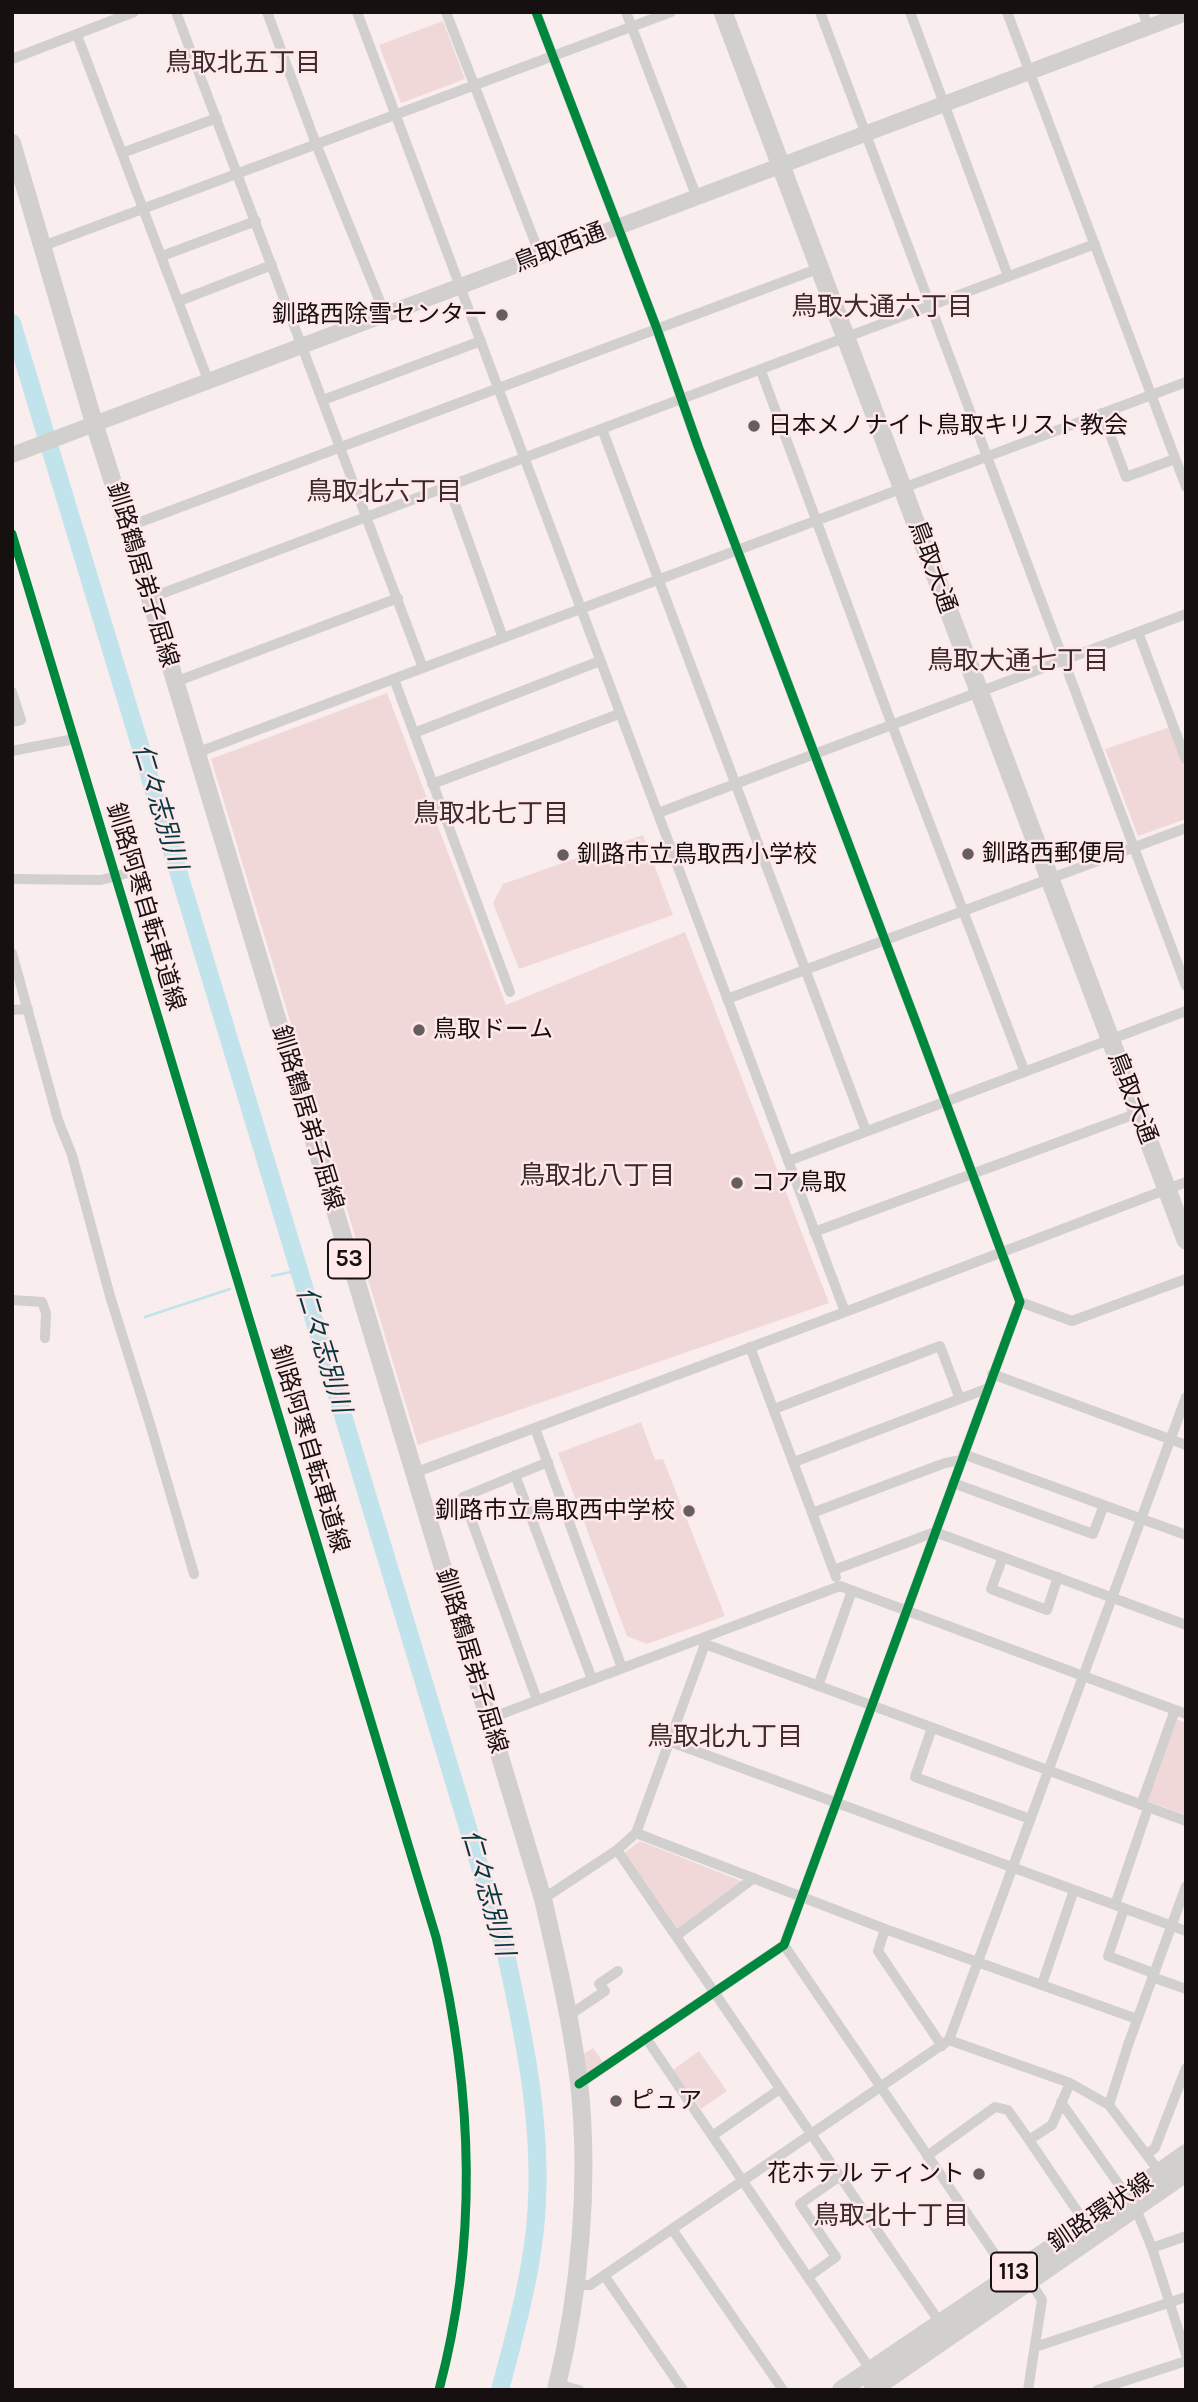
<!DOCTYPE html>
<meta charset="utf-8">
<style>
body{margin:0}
#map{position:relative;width:1198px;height:2402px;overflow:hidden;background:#faedee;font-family:Karla,sans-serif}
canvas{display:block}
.frame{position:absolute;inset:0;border:14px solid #171010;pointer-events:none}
</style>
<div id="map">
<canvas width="1198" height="2402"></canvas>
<div class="frame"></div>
</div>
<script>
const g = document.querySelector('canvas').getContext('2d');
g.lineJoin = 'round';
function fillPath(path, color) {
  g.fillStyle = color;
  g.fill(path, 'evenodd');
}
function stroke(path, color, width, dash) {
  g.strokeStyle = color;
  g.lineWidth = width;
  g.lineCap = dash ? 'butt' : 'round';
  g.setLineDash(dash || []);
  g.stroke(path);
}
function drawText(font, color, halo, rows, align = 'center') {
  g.font = font + ' Karla,"Noto Sans JP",sans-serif';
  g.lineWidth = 5;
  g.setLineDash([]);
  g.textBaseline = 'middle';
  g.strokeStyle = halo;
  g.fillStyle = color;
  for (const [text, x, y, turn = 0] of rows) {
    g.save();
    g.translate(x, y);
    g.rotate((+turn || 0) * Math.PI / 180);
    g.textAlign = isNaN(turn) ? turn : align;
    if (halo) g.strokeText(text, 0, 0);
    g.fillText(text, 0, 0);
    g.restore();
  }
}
const green = new Path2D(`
 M443,21L465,79L401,103L379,45Z
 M387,693L506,1005L685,932L829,1303L418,1445L211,759Z
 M1170,727L1186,772V819L1138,836L1105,749Z
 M643,835L673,915L519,969L493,903L503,884Z
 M641,1422L655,1460L663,1459L725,1616L647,1644L627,1636L558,1453Z
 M1174,1718L1186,1723V1815L1145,1800Z
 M640,1841L744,1882L677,1931L624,1853Z
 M593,2048L603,2062L583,2076L581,2056Z
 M699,2051L727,2091L701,2109L673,2070Z`);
const stream = new Path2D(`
 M272,1276L300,1270
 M145,1317L230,1289`);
const river = new Path2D(`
 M12,323L505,1950C523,2031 541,2117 537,2200C535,2263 516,2330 500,2390`);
const street = new Path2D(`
 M176,12L423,668
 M267,12L316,144L385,314
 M357,12L845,1312
 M446,12L540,255
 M536,12L657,329L698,446L917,1025L1020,1302L784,1945L579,2084
 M626,12L697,198
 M820,12L1186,986
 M910,12L1008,276
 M1007,12L1186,487
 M1143,12L1148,27
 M77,35L208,380
 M12,59L134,12
 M122,153L217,118
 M43,246L671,12
 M162,256L256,221
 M179,301L272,265
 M761,371L892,725L1024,1070
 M323,400L481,341
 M1102,413L1126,477L1175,459
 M602,429L866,1131
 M449,487L503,638
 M127,527L820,268
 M150,598L1095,244
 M1138,632L1186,760
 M394,679L510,992
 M175,682L398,598
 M12,692L21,720L12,722
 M414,733L600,661
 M12,751L74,739
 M196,753L1186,382
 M432,784L619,714
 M658,813L1186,614
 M12,879L101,880L136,871
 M12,953L58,1120L72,1155L110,1296L151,1427L194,1574
 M727,999L1186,828
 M12,1010L28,1009
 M788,1161L1186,1011
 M814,1232L1138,1113
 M12,1300L42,1302L46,1313L45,1338
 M1020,1302L1072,1321L1186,1279
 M750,1347L836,1577
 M992,1374L1186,1445
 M774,1409L940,1346L960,1399
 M535,1428L622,1668
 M963,1454L1186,1535
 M794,1462L986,1389
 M414,1473L845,1312L1186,1182
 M515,1475L592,1679
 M953,1483L1093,1534L1104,1505
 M812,1513L945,1463L961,1460
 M1003,1557L991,1589L1047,1610L1058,1577
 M834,1570L935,1532L1186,1625
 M705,1644L1186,1821
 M818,1686L852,1591
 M537,1700L463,1497L548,1462
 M488,1719L840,1586L1186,1714
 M932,1728L915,1777L1030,1819
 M671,1742L1186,1931
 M1141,1805L1175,1710
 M636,1833L885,1929L1137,2019
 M617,1850L943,2327
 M543,1899L617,1850L636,1833L705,1644L702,1638
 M1115,1905L1148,1808
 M1124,1909L1108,1956L1153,1973
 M885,1929L878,1951L942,2046
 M676,1936L754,1878
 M784,1945L1009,2275
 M1152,1977L1186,1989
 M1042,1984L1074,1890
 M568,2016L605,1991L599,1984L618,1971
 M646,2038L870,2369
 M949,2040L1070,2083L1109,2105L1161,2174
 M1061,2102L1136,2209L1152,2248L1186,2354
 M1109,2105L1129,2042L1186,1886
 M712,2136L780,2089
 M1029,2140L1086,2224
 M1147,2154L1155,2148L1186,2068
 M927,2156L995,2107L1008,2110L1029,2140L1052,2125L1070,2083
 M672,2229L783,2390
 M1152,2248L1186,2236
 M604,2275L683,2390
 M808,2277L836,2257L800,2204L840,2176
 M576,2285H590L949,2040L1186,1397
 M1035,2347L1186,2297
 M557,2384L579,2390
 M1028,2390L1042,2300L1030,2281
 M1097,2390L1186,2361`);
const secondary = new Path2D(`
 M12,455L1186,13`);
const primary = new Path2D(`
 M12,143L94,423L150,598L543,1899C557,1960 571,2020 579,2082C590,2182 580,2293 556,2390
 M841,2390L1086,2224L1186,2153
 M872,2390L1186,2173`);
const highway = new Path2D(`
 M723,12L1186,1240`);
const cycleway = new Path2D(`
 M536,12L657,329L698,446L917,1025L1020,1302L784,1945L579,2084
 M12,534L436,1937C473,2088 479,2239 439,2390`);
const markers = [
 [502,315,7,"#665d5e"],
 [754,426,7,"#665d5e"],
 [968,854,7,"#665d5e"],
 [563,855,7,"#665d5e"],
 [419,1030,7,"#665d5e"],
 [737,1183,7,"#665d5e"],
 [689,1511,7,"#665d5e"],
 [616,2101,7,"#665d5e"],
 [979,2174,7,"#665d5e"]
];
const shields = [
 [349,1259,42],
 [1014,2272,46]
];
const shieldNames = [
 ["53",349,1259],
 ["113",1014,2272]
];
const streetNames = [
 ["鳥取西通",560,248,-21],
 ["鳥取大通",932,567,70],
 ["釧路鶴居弟子屈線",142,575,73],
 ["釧路阿寒自転車道線",145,907,73],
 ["鳥取大通",1132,1098,69],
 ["釧路鶴居弟子屈線",307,1118,73],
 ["釧路阿寒自転車道線",309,1449,73],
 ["釧路鶴居弟子屈線",471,1661,73],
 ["釧路環状線",1101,2213,-34]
];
const poiNames = [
 ["釧路西除雪センター",488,315,"right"],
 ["日本メノナイト鳥取キリスト教会",768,426],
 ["釧路西郵便局",982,854],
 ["釧路市立鳥取西小学校",577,855],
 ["鳥取ドーム",433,1030],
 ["コア鳥取",751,1183],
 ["釧路市立鳥取西中学校",675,1511,"right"],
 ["ピュア",630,2101],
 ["花ホテル ティント",965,2174,"right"]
];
const neighbourhoodNames = [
 ["鳥取北五丁目",243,64],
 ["鳥取大通六丁目",882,308],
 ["鳥取北六丁目",384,493],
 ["鳥取大通七丁目",1018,662],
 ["鳥取北七丁目",491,815],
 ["鳥取北八丁目",597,1177],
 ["鳥取北九丁目",725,1738],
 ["鳥取北十丁目",891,2217]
];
const waterNames = [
 ["仁々志別川",159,807,73],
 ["仁々志別川",323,1350,73],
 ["仁々志別川",487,1893,74]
];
fillPath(green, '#f0d8d9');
stroke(stream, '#c1e3eb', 2.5);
stroke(river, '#c1e3eb', 18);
stroke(street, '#d2cfcf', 10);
stroke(secondary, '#d2cfcf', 16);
stroke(primary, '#d2cfcf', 18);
stroke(highway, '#d2cfcf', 19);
stroke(cycleway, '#00873e', 9);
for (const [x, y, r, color] of markers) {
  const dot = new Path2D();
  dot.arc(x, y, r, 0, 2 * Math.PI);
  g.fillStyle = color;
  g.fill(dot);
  stroke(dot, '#ffe8e9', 2.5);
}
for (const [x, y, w] of shields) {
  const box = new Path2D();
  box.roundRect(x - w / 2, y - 19.5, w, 39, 5);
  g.fillStyle = '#ffe8e9';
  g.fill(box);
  stroke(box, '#171010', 2);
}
drawText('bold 23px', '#171010', null, shieldNames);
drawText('24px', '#171010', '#ffe8e9', streetNames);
drawText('24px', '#171010', '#ffe8e9', poiNames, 'left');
drawText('26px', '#3b2a2b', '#ffe8e9', neighbourhoodNames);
drawText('italic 26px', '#053942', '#ffe8e9', waterNames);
</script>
